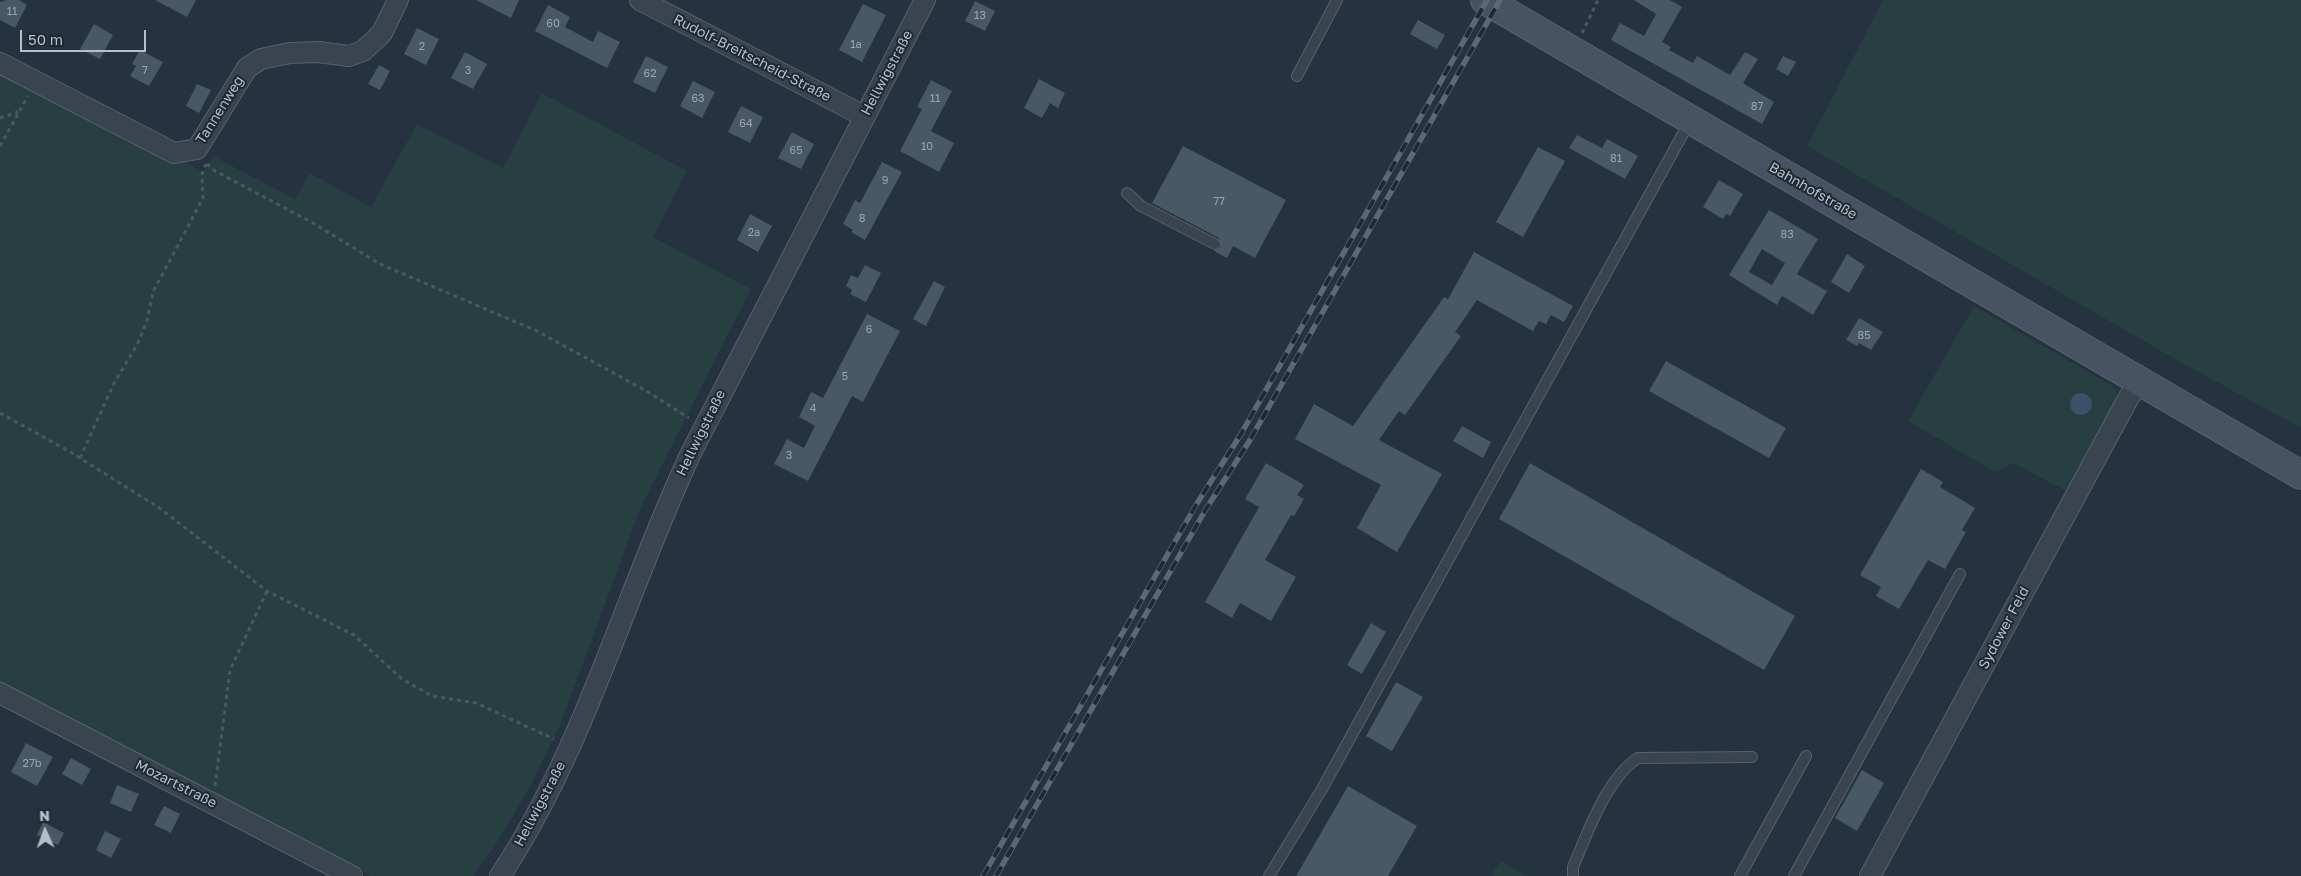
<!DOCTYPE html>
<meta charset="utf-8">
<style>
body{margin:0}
#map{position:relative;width:2301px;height:876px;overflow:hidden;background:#25323f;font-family:"Golos Text",sans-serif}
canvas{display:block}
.north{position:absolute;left:20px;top:806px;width:50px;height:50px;-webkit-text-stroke:4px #1e2934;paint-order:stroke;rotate:358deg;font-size:14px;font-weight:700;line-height:20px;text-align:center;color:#b5bfc9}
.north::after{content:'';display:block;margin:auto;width:18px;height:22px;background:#b5bfc9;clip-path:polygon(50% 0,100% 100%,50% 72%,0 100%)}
.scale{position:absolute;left:20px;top:30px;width:126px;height:22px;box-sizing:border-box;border:2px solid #b5bfc9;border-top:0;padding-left:6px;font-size:15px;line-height:18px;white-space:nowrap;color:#b5bfc9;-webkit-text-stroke:4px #1e2934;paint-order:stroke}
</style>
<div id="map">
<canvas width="2301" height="876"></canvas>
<div class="north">N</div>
<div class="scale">50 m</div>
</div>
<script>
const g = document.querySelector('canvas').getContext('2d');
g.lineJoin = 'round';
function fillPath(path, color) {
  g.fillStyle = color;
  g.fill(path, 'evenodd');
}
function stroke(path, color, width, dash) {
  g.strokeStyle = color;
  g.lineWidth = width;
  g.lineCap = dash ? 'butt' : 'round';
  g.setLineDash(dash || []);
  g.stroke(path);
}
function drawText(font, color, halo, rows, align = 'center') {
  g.font = font + ' "Golos Text",sans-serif';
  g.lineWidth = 4;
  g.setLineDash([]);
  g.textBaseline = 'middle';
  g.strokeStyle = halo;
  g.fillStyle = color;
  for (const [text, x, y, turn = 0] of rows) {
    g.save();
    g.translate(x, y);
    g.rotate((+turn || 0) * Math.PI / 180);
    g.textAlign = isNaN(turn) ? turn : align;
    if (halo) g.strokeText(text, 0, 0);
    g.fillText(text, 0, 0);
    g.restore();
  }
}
const green = new Path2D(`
 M1883,0H2301V428L2180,362L1807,146Z
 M0,65L204,172L213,156L295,199L310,173L371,207L417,124L503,168L542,93L687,171L653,237L751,289L640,509L561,723L530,787L493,849L472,876H370L0,682Z
 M1974,306L2116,388L2118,401L2068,492L2013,463L1995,472L1908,421Z
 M1501,861L1527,876H1490Z`);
const water = new Path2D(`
 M2070 404a11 11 0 1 1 22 0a11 11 0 1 1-22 0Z`);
const building = new Path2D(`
 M6,0H19L27,5L15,28L0,20V2Z
 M155,0H196L187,17Z
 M476,0H519L511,18Z
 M1634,0H1670L1682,7L1662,42L1671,47L1669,50L1693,63L1697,56L1730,75L1745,52L1758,59L1743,83L1774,102L1762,124L1611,40L1620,23L1644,36L1656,14Z
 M975,1L995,11L985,31L965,21Z
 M863,4L886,15L862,62L839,50Z
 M548,5L570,17L565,27L593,42L598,31L620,42L607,68L535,31Z
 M1418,20L1445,35L1437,49L1410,34Z
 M94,24L113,35L100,59L80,49Z
 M417,28L439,39L426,65L404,54Z
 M140,50L163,62L149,86L130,76L136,66L132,64Z
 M465,52L487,64L473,89L451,78Z
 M646,56L668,67L655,93L633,82Z
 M1783,56L1796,62L1788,76L1776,69Z
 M379,65L390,71L380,90L368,84Z
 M1039,79L1065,93L1058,108L1050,103L1042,118L1024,108Z
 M931,80L952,91L931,131L954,143L939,172L900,151L922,109L917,107Z
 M693,81L715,92L702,118L680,106Z
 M197,84L211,90L199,113L186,106Z
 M741,106L763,117L750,143L728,132Z
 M792,132L814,144L801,169L778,158Z
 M1577,135L1602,148L1607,139L1638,156L1625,179L1569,148Z
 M1183,146L1286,200L1255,258L1233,246L1227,258L1214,251L1221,247L1219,238L1152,203Z
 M1538,147L1565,161L1523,237L1496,222Z
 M882,162L902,172L865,240L851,232L853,230L843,224L855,200L860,203Z
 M1719,180L1743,194L1730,216L1726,214L1723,219L1703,207Z
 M1769,210L1818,239L1797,274L1827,291L1813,315L1782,296L1777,305L1729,275ZM1762,249L1785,263L1772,285L1749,272Z
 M750,214L772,226L758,252L737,240Z
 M1474,252L1573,306L1564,322L1551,315L1546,324L1539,321L1533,331L1477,300L1455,332L1461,336L1405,415L1399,411L1379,440L1442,474L1397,552L1357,528L1381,485L1295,439L1314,404L1353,426L1444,297L1448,299Z
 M1847,254L1865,266L1849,293L1831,282Z
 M865,265L881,273L866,302L850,294L852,290L846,286L851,275L858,278Z
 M934,281L945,287L926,326L913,319Z
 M867,314L900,331L863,402L852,396L808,481L774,464L787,439L804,448L815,426L799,417L811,392L823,398Z
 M1859,318L1883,332L1871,350L1859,343L1857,346L1846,340Z
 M1666,361L1786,428L1769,458L1649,391Z
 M1462,426L1491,442L1483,458L1453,441Z
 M1266,463L1304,485L1297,495L1304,499L1294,516L1291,515L1265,560L1296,577L1271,621L1240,603L1232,618L1205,602L1259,507L1245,499Z
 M1530,463L1795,616L1764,670L1499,519Z
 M1921,469L1943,482L1940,487L1975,508L1962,530L1966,532L1945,569L1928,560L1899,609L1876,596L1881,587L1860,575Z
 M1371,623L1386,632L1362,674L1347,665Z
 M1396,682L1423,697L1392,751L1366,736Z
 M26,743L53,757L37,786L11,772Z
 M71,758L91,769L82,785L62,774Z
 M1862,770L1884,783L1857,831L1835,818Z
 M117,785L139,794L131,812L110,803Z
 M1348,786L1417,826L1388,876H1296Z
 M164,806L180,814L171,833L154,825Z
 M43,822L64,833L58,845L37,835Z
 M105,831L121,839L111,858L96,850Z`);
const path = new Path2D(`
 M1582,33L1598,0
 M0,118L18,112
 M0,146L28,96
 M207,164L215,171L313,223L380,264L537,331L648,392L689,418
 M0,413L67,450L158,507L267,591L354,635L402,679L432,696L476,703L554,739
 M80,458L114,383L137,345L147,321L153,292L203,198L202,174L206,164
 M215,786L230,670L267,591`);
const service = new Path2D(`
 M1297,76L1337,0
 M1127,193L1141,206L1215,244
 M1269,876L1322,789L1690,121
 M1573,876V867C1588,832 1606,779 1638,758L1752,757
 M1740,876L1806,756
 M1794,876L1960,574`);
const minor = new Path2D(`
 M640,0L864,116
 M0,63L174,153L197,149L247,68L261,59L290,53L318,52L349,56L363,51L382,33L398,0
 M0,693L352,876
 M500,876C586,746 625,593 691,453L925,0
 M1870,876L2129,397L2140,382`);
const secondary = new Path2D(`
 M1485,0L2301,475`);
const rail = new Path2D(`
 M983,876L1196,505L1241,434L1487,0
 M996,876L1206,509L1250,440L1500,0`);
const numberNames = [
 ["11",12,12],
 ["13",980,16],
 ["60",553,24],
 ["1a",856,45],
 ["2",422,47],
 ["7",145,71],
 ["3",468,71],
 ["62",650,74],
 ["63",698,99],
 ["11",935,99],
 ["87",1757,107],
 ["64",746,124],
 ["10",927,147],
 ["65",796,151],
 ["81",1616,159],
 ["9",885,181],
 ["77",1219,202],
 ["8",862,219],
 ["2a",754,233],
 ["83",1787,235],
 ["6",869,330],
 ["85",1864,336],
 ["5",845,377],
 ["4",813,409],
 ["3",789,456],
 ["27b",32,764]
];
const streetNames = [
 ["Rudolf-Breitscheid-Straße",752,58,27],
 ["Hellwigstraße",887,73,-62],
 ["Tannenweg",220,110,-58],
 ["Bahnhofstraße",1813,191,30],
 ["Hellwigstraße",701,433,-64],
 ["Sydower Feld",2004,628,-62],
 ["Mozartstraße",176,784,27],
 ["Hellwigstraße",540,804,-62]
];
fillPath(green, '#273f40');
fillPath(water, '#3b5168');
fillPath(building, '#495865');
stroke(service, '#57626c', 12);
stroke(minor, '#57626c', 22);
stroke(secondary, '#57626c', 30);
stroke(path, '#455c5d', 3, [4, 4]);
stroke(service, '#39444f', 10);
stroke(minor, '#39444f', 20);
stroke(secondary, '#475362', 28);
stroke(rail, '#5b6876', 5.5);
stroke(rail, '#1e2934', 4, [11]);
drawText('11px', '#9aa5b0', null, numberNames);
drawText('14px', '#b5bfc9', '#1e2934', streetNames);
</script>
